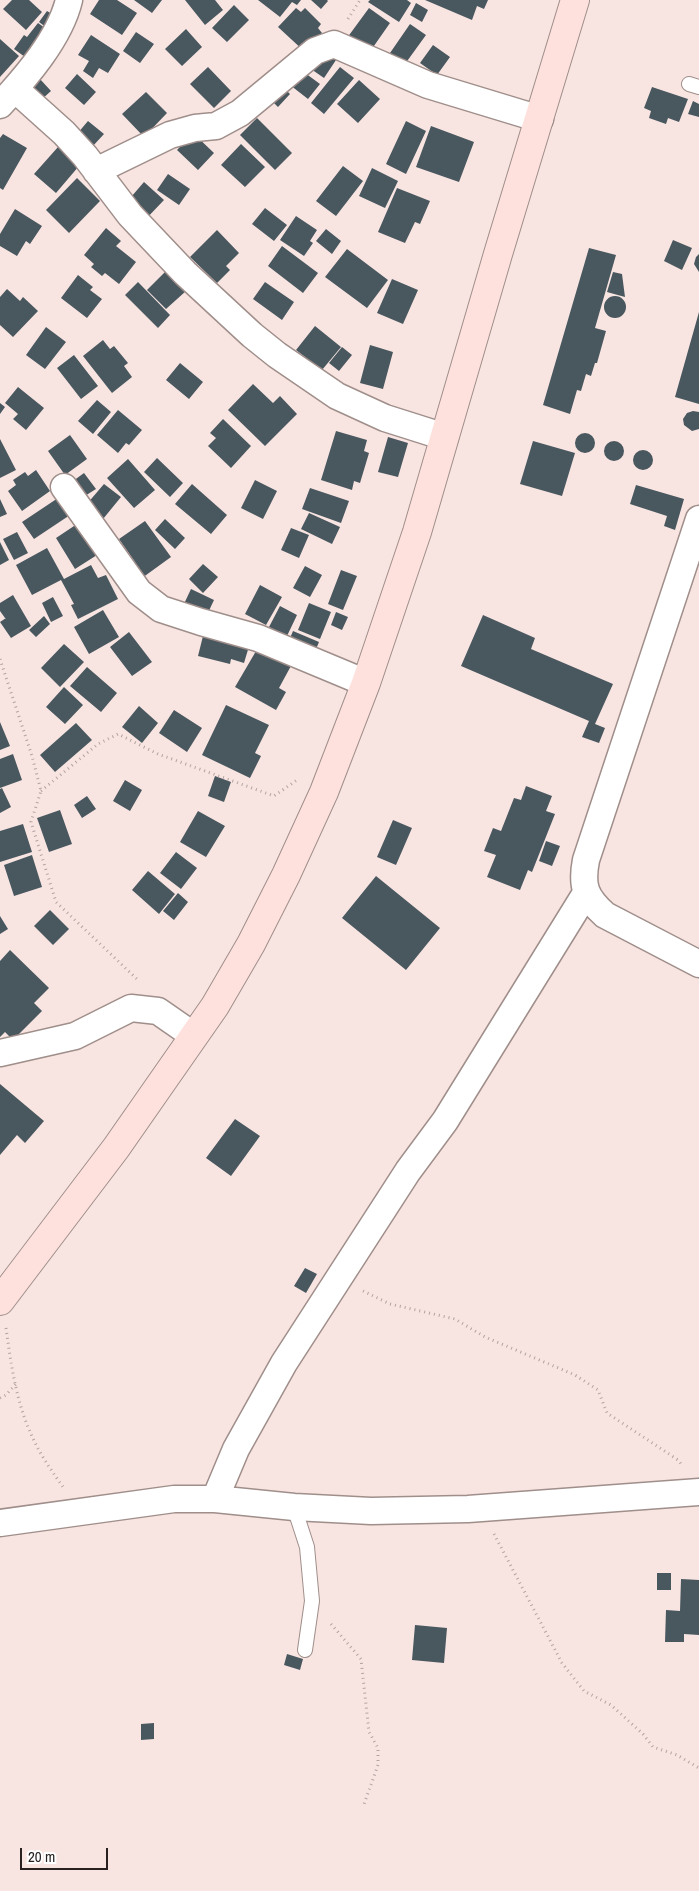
<!DOCTYPE html>
<style>
body{margin:0}
#map{position:relative;width:699px;height:1891px;overflow:hidden;background:#f8e5e2;font-family:"Archivo Narrow",sans-serif}
canvas{display:block}
.scale{position:absolute;left:20px;top:1848px;width:88px;height:22px;box-sizing:border-box;border:2px solid #282120;border-top:0;padding-left:6px;font-size:15px;line-height:18px;white-space:nowrap;color:#282120;-webkit-text-stroke:4px #fff;paint-order:stroke}
</style>
<div id="map">
<canvas width="699" height="1891"></canvas>
<div class="scale">20 m</div>
</div>
<script>
const g = document.querySelector('canvas').getContext('2d');
g.lineJoin = 'round';
function fillPath(path, color) {
  g.fillStyle = color;
  g.fill(path, 'evenodd');
}
function stroke(path, color, width, dash) {
  g.strokeStyle = color;
  g.lineWidth = width;
  g.lineCap = dash ? 'butt' : 'round';
  g.setLineDash(dash || []);
  g.stroke(path);
}
const building = new Path2D(`
 M12,0H29L42,12L26,30L3,9Z
 M99,0H117L137,13L122,35L90,14Z
 M134,0H162L152,13Z
 M185,0H215L223,10L205,25Z
 M258,0H301L297,5L292,2L280,17Z
 M311,0H327L328,1L321,9Z
 M370,0H407L411,3L399,22L368,2Z
 M425,0H488L484,9L477,6L472,20Z
 M416,3L428,10L422,22L410,15Z
 M234,5L249,20L227,42L212,28Z
 M296,8L301,12L305,8L321,24L318,28L322,33L305,52L278,27Z
 M369,8L390,23L369,53L347,38Z
 M47,11L55,16L47,28L39,22Z
 M38,23L45,28L25,57L14,49L24,35L27,37Z
 M410,24L426,35L405,64L390,53Z
 M186,29L202,47L182,66L165,49Z
 M136,32L154,44L140,63L123,51Z
 M91,35L120,54L108,73L99,68L93,78L83,71L89,61L78,55Z
 M0,39L19,56L0,77Z
 M433,45L450,57L437,75L420,63Z
 M323,51L336,60L324,78L311,69Z
 M208,67L231,91L214,108L190,84Z
 M340,67L354,78L324,114L311,103Z
 M301,70L320,84L308,99L290,85Z
 M77,74L96,92L84,105L65,88Z
 M40,79L51,91L41,100L29,89Z
 M359,80L380,99L358,123L337,104Z
 M281,85L290,94L278,107L269,98Z
 M652,87L688,99L679,122L668,118L666,124L649,118L651,111L644,108Z
 M146,92L167,113L144,137L122,114Z
 M693,101L699,104V117L688,114Z
 M257,118L292,153L275,170L240,135Z
 M88,121L104,134L92,147L77,134Z
 M406,121L426,131L406,174L386,164Z
 M431,126L474,142L459,182L416,167Z
 M193,133L214,153L198,170L177,150Z
 M3,134L27,148L3,190L0,188V138Z
 M241,144L265,167L245,187L221,165Z
 M58,147L79,166L56,193L34,174Z
 M343,166L363,181L336,216L316,201Z
 M372,168L398,181L385,208L359,196Z
 M168,174L190,189L179,205L157,190Z
 M77,178L100,201L69,233L46,210Z
 M144,182L164,200L144,221L125,204Z
 M397,188L430,201L420,224L415,222L405,243L378,232Z
 M265,208L287,225L274,241L252,224Z
 M15,209L42,226L30,244L26,241L17,256L0,246V234Z
 M296,216L317,230L310,241L313,243L304,256L280,240Z
 M106,228L121,241L116,246L136,262L119,284L105,273L102,276L91,267L94,264L84,255Z
 M326,229L341,241L332,254L316,241Z
 M217,230L239,253L226,266L230,270L217,283L190,257Z
 M673,240L692,248L682,270L664,261Z
 M282,246L318,273L303,293L268,266Z
 M589,248L616,255L595,328L606,331L597,363H595L591,376L586,374L581,391L577,390L570,414L543,405Z
 M347,249L388,280L367,308L325,277Z
 M699,254V272L694,264L696,257Z
 M166,271L186,291L166,309L147,290Z
 M613,272L622,274L625,297L607,292Z
 M78,275L93,287L90,290L102,299L87,318L61,298Z
 M392,279L418,290L403,324L377,313Z
 M138,282L170,315L158,328L125,295Z
 M265,282L294,302L282,320L253,299Z
 M7,289L20,301L23,297L38,311L13,337L0,325V297Z
 M604 307a11 11 0 1 1 22 0a11 11 0 1 1-22 0Z
 M699,312V404L675,397Z
 M315,326L341,347L322,370L296,350Z
 M46,327L66,342L45,369L26,355Z
 M103,340L110,349L114,346L128,363L124,366L132,377L112,393L83,356Z
 M370,345L393,352L383,389L360,383Z
 M342,347L352,355L339,371L329,363Z
 M74,355L98,386L81,399L57,368Z
 M180,363L203,382L189,399L166,380Z
 M253,384L273,403L280,396L297,414L265,446L228,410Z
 M18,387L44,408L26,430L13,419L18,414L5,403Z
 M97,400L111,412L93,434L78,421Z
 M0,403L5,407L0,414Z
 M118,410L142,430L129,445L126,443L118,453L97,435Z
 M693,411L699,412V429L692,431L684,425L683,419L687,413Z
 M223,419L251,446L231,468L208,446L216,438L210,433Z
 M336,431L367,440L364,451L369,453L360,483L354,481L352,490L321,480Z
 M575 443a10 10 0 1 1 20 0a10 10 0 1 1-20 0Z
 M70,435L87,459L65,475L48,451Z
 M388,437L408,443L398,477L378,472Z
 M0,439L16,470L0,478Z
 M533,441L575,453L562,496L520,484Z
 M604 451a10 10 0 1 1 20 0a10 10 0 1 1-20 0Z
 M633 460a10 10 0 1 1 20 0a10 10 0 1 1-20 0Z
 M157,458L183,483L170,497L144,472Z
 M128,459L155,490L134,508L107,478Z
 M36,470L50,491L22,511L8,491L16,485L13,480L25,472L28,476Z
 M84,473L96,489L80,499L69,484Z
 M255,480L277,491L263,519L241,508Z
 M104,484L121,497L103,519L86,505Z
 M192,484L227,515L211,534L175,504Z
 M636,485L684,499L675,530L664,526L667,516L630,504Z
 M310,488L349,501L341,523L302,509Z
 M64,494L76,511L34,539L22,522Z
 M0,499L7,514L0,517Z
 M309,513L340,527L332,544L301,529Z
 M165,519L185,538L175,549L155,530Z
 M145,521L171,557L142,578L132,564L135,562L119,539Z
 M77,524L97,555L75,569L56,538Z
 M291,528L309,535L299,558L281,550Z
 M17,532L28,553L14,560L3,539Z
 M0,542L9,560L0,565Z
 M47,548L64,579L91,565L98,578L106,575L118,599L78,619L71,605L74,604L61,580L32,595L16,565Z
 M203,564L218,577L203,593L189,579Z
 M305,566L322,575L310,597L293,588Z
 M341,570L357,576L343,610L328,604Z
 M260,585L282,597L266,625L245,614Z
 M191,589L214,600L206,617L183,606Z
 M13,595L31,626L11,638L0,622L6,618H5L0,611V603Z
 M53,597L63,616L51,622L42,603Z
 M309,603L331,612L320,639L298,630Z
 M280,606L297,615L287,636L269,627Z
 M103,610L119,637L89,654L74,627Z
 M336,612L348,617L342,630L331,625Z
 M483,615L535,638L531,649L613,684L595,724L605,728L599,743L582,737L589,721L461,666Z
 M44,616L50,624L36,637L29,630Z
 M293,631L319,642L314,654L288,643Z
 M129,632L152,662L132,676L110,647Z
 M204,632L250,643L244,663L231,659L230,664L198,656Z
 M64,644L84,662L60,687L41,668Z
 M259,646L292,664L279,688L286,692L276,710L235,687Z
 M87,667L117,693L101,712L70,686Z
 M64,687L83,705L65,724L46,707Z
 M226,705L269,725L255,753L261,756L250,778L202,755Z
 M139,706L158,723L142,743L122,727Z
 M174,710L202,728L187,752L159,733Z
 M0,722L10,746L0,750Z
 M76,723L92,740L55,772L40,755Z
 M13,754L22,780L0,788V759Z
 M215,776L231,782L224,802L208,796Z
 M125,780L142,790L130,811L113,801Z
 M526,786L552,796L546,811L555,814L532,872L528,870L520,890L487,877L496,855L484,851L493,828L501,831L514,798L521,800Z
 M2,788L11,807L0,813V789Z
 M87,796L96,809L82,818L74,805Z
 M60,810L72,844L49,852L37,818Z
 M198,811L225,826L206,857L180,842Z
 M393,820L412,828L396,865L377,857Z
 M23,824L32,852L0,862V831Z
 M546,841L560,846L552,866L539,861Z
 M176,852L197,868L181,889L160,873Z
 M32,855L42,887L14,896L4,865Z
 M148,871L175,894L159,914L132,890Z
 M376,876L440,928L406,970L342,918Z
 M178,893L188,902L174,920L163,911Z
 M50,910L69,929L53,945L34,926Z
 M0,916L8,929L0,934Z
 M10,950L49,988L34,1003L42,1011L13,1040L5,1032L0,1037V961Z
 M0,1084L44,1121L25,1143L17,1135L0,1155Z
 M235,1119L260,1136L231,1176L206,1158Z
 M305,1268L317,1274L306,1293L294,1286Z
 M657,1573H671V1590H657Z
 M681,1579L699,1580V1635L684,1634V1642H665L666,1610L680,1611Z
 M415,1625L447,1628L444,1663L412,1660Z
 M287,1654L303,1659L300,1670L284,1665Z
 M154,1723V1739L141,1740V1724Z`);
const path = new Path2D(`
 M348,19L360,0
 M0,659L32,756L41,791L31,822L56,902L139,981
 M41,791L98,744L118,734L158,754L274,796L297,780
 M363,1291L390,1304L455,1319L485,1337L575,1375L598,1390L607,1413L678,1460L682,1465
 M6,1328C11,1364 16,1401 31,1434C39,1453 51,1470 63,1487
 M0,1398L6,1395L16,1384
 M494,1534L562,1663L584,1691L611,1705L643,1734L653,1747L677,1755L699,1768
 M331,1624L361,1659L369,1732L378,1748V1765L363,1807`);
const lane = new Path2D(`
 M689,84L699,87
 M294,1507L307,1547L312,1601L305,1650`);
const street = new Path2D(`
 M15,89L64,133L85,156L130,215L185,273L252,335L277,355L337,396L385,418L445,437
 M0,105C26,77 60,38 69,0
 M96,171L170,135L195,128L216,126L240,113L315,51L334,44L428,85L540,119
 M64,487L139,592L161,609L201,622L258,638L366,683
 M699,519L586,860C581,886 585,897 605,915L699,964
 M0,1053L75,1036L131,1008L158,1011L194,1036
 M215,1499L236,1449L284,1363L408,1171L445,1121L586,893
 M0,1523L174,1499H215L294,1507L371,1511L468,1509L699,1492`);
const secondary = new Path2D(`
 M0,1301L116,1148L215,1006L251,944L286,875L324,792L366,683L417,532L498,254L575,0`);
fillPath(building, '#49575f');
stroke(lane, '#9f8e8a', 16);
stroke(street, '#9f8e8a', 29);
stroke(secondary, '#9f8e8a', 30);
stroke(path, '#b2a3a1', 3, [1, 4]);
stroke(lane, '#fff', 14);
stroke(street, '#fff', 26);
stroke(secondary, '#fee1dd', 28);
</script>
